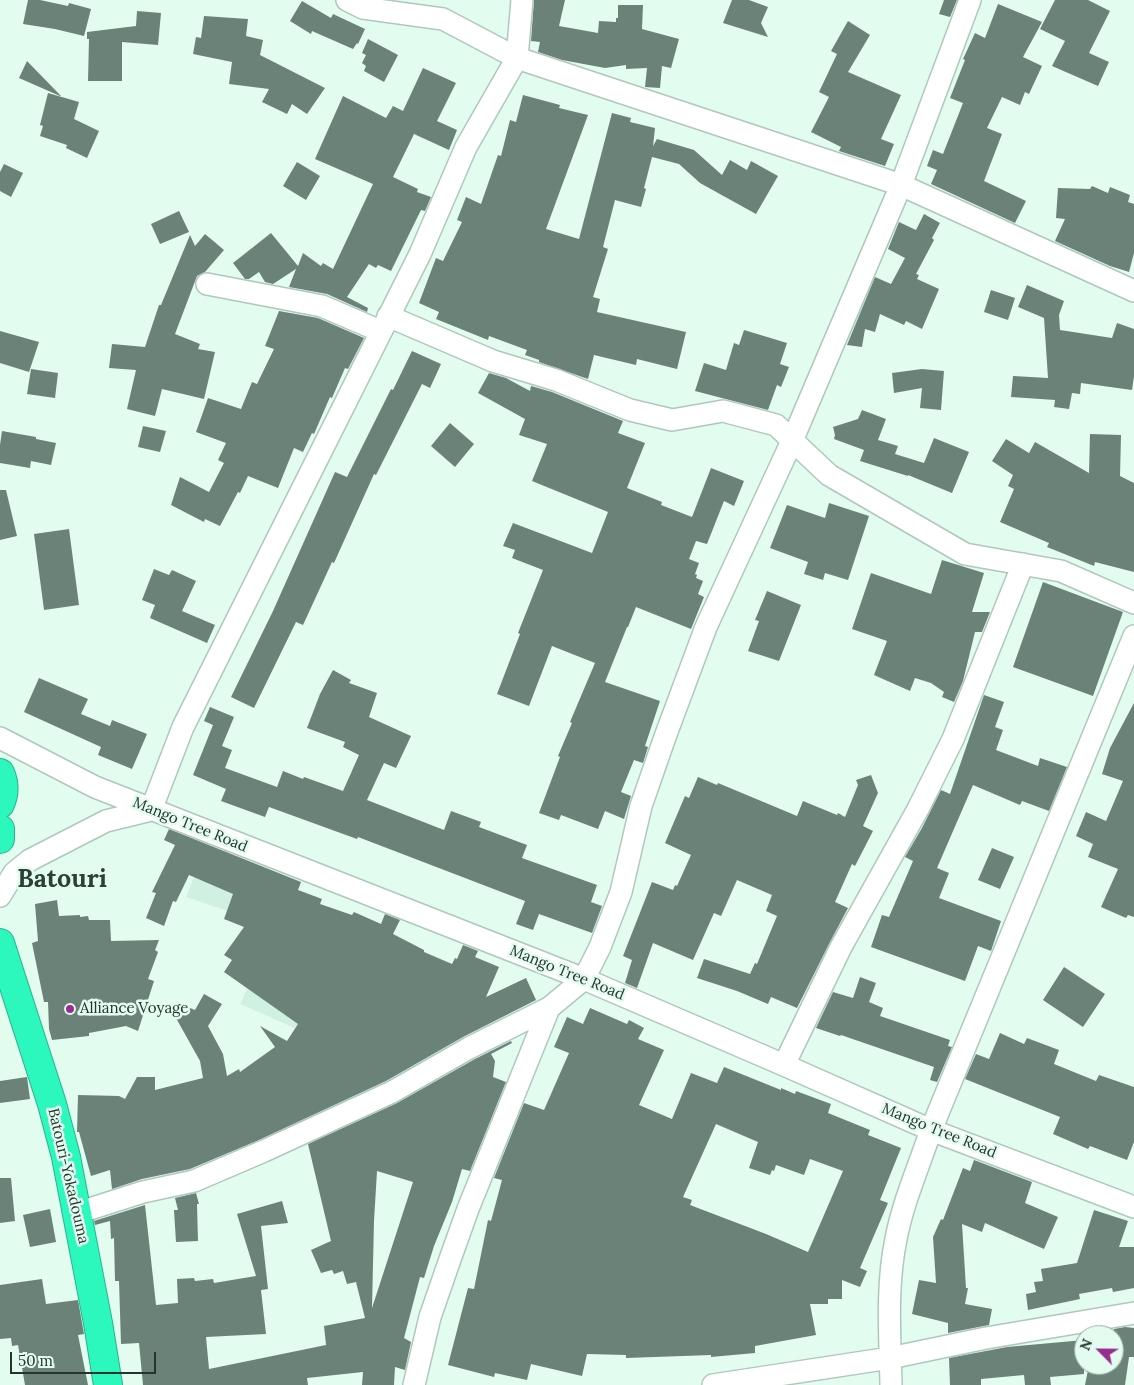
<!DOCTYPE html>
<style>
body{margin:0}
#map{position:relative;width:1134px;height:1385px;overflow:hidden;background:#e2fcf0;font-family:Lora,serif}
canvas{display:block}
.north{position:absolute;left:1074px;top:1325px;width:50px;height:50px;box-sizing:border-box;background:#e2fcf0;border:1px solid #98aba2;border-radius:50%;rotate:293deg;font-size:14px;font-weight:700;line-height:20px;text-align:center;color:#28322e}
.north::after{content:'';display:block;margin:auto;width:18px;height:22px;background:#992d8d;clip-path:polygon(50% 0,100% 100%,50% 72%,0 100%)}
.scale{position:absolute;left:10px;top:1352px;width:146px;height:22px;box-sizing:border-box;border:2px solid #28322e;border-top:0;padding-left:6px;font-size:15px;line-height:18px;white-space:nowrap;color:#28322e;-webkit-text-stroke:4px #e2fcf0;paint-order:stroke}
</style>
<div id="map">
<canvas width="1134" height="1385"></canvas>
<div class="north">N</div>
<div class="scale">50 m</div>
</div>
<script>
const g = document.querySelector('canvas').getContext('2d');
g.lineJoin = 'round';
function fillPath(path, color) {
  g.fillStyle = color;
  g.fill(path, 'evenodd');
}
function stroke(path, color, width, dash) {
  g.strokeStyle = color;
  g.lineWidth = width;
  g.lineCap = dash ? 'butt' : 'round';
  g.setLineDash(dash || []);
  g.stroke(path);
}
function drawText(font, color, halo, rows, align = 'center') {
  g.font = font + ' Lora,serif';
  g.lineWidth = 5;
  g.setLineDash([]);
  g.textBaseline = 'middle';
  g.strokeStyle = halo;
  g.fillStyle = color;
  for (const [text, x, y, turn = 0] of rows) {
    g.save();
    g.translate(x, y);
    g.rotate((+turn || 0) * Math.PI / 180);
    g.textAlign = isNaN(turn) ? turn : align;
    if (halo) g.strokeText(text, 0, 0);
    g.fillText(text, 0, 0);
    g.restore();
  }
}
const built = new Path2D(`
 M201,859L312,898L299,1030L240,1004L276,927L186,897Z`);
const building = new Path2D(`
 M28,0H40L68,6L69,3L91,9L84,36L55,29L23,24Z
 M534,0H565L559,26L598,33L599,21L616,22V18H618V5H643L642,29L679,39L671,68L662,66L660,88L645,87L647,68L626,69V65L605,68L562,60L538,52L540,42L531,41Z
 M732,0H749L768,7L761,23L768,37L723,23Z
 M944,0H957L950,17L939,14Z
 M1055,0H1088L1110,11L1089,53L1109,62L1098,86L1052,66L1065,41L1040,29Z
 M302,1L331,18L333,14L365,29L358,44L357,43L353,49L312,31L311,34L290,21Z
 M998,4L1042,22L1023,57L1042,66L1029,94L1025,92L1020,105L1002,97L987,128L1002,134L984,181L1026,201L1015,223L931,184L937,170L927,166L933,150L943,154L963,103L950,98L965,60L963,59L975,33L985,38Z
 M137,11L161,13L158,45L122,42V81H88L89,39H87V32L136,26Z
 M204,16L248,19L246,36L263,40L260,55L325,88L307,114L292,104L287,114L262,102L269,89L229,84L232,62L193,54L196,37L201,38Z
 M848,21L870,35L848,72L901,95L881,139L894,144L885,166L839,151L841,147L811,132L829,97L819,92L837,54L831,51Z
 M368,39L398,55L384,82L364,71L366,66L362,63L366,55L362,53Z
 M27,61L61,96H60L19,78Z
 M423,68L456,83L437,121L457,130L449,150L414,134L393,177L418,189L417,192L431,197L425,211L421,210L391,271L378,265L376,268L369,264L347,297L368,308L367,312L327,294L289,287L296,269L273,284L265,282L259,272L249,279H245L233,263L271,233L298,266L303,253L321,266L323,263L333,269L373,184L315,159L343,96L386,118L393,106L403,111Z
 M48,93L79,102L74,119L99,131L87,158L66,148L67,145L40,136L43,126L40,125Z
 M523,95L560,105L559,108L588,115L546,229L579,239L612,113L631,118L630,122L655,128L653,146L657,139L694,150L722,175L730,160L747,170L751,161L778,176L756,214L700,183L679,164L652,157L644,188L646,189L641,207L615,200L603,247L608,249L593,297L600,299L597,312L686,332L677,369L637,359L636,365L594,355L588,379L539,362V360L525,355L527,350L489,336L488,340L436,319L439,312L419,303L436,258L443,261L462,222L457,220L466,197L481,204L498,155L501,156L510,120L516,122Z
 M297,162L320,176L306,200L283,186Z
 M4,164L23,173L11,197L0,191V172Z
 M1092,186L1108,193L1110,187L1130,195L1128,202L1134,204V253L1129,272L1110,266L1055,241L1065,219L1056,218L1058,188L1090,189Z
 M179,211L189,232L160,244L151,224Z
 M924,214L940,223L932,238L934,240L916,274L919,275L917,279L939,289L922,329L906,321L904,325L880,314L875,332L865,329L862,347L847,345L875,277L891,284L905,258L888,249L899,222L916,230Z
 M205,234L224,250L205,272L197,276L175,334L200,344L198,349L215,352L204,399L162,389L155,416L127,409L136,370L109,368L112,344L145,347L159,305H161L190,235L195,246Z
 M1027,285L1064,301L1059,315L1060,330L1112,338L1117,323L1134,329V376L1132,390L1081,383L1080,394L1072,393L1069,409L1054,407L1055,400L1011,397L1013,376L1048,378L1044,318L1018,307Z
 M991,290L1015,298L1008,320L984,312Z
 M279,311L318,318L364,338L348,369L345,368L332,398L330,397L314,434L312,433L303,452L294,448L278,488L248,476L240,493L238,492L220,526L205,519L204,522L171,505L180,477L209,492L224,463L218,460L226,443L196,432L208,398L241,409L252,382L257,384L274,349L265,346Z
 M744,330L787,343L780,364L789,367L781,387L777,385L768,410L695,391L704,363L726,370L734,343L739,345Z
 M0,331L39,342L29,372L0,363Z
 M412,351L441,364L430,388L422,384L376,475L374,474L334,563L332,562L303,625L296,622L254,708L231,697L273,611L335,472L347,477L391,389L393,390Z
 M31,369L58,373L55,398L27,394Z
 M922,369L944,371L941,410L920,408L922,388L894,393L892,373Z
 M489,373L506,378L530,391L531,386L552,392L623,421L618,433L645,443L627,488L662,502L661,505L692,517L711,468L744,481L734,506L724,501L707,544L696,541L689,559L699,563L695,574L697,575L696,578L703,581L698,594L704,597L691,629L636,607L628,627H627L605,682L660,701L645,746L648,747L643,763L634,760L621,792L631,796L624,819L605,811L598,829L561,815L559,820L539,813L560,757L558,756L572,723L570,722L595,663L552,646L529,706L497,694L520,634L518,633L543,570L512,558L515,550L503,546L513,523L592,553L608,512L532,481L547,444L519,435L525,419L478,393Z
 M862,410L886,419L878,440L898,446L895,454L924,463L934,438L969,452L952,493L908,475V476L860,461L864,450L834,439L835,435L833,427L858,419Z
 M450,423L474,444L455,467L431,446Z
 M143,426L166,431L160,452L138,447Z
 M2,431L36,437V439L56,443L51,465L31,461L30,468L0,463V445Z
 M1090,434L1121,435L1120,476L1134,483V572L1095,562L1094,566L1047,547L1049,543L1000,522L1014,489L1008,486L1013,475L992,461L1006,439L1029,453L1035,442L1089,473Z
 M0,490H6L17,536L0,540Z
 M829,503L869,516L848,580L825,573L823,580L804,574L808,562L770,548L787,505L825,518Z
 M69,529L79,605L44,610L34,534Z
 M942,560L984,573L972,612H990L982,632H975L963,681L954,702L942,697L944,692L931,683L915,678L910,691L874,675L887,641L852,629L871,573L931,594Z
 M154,569L169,575L172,570L196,581L182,611L215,625L207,643L150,618L155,605L142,600Z
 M1043,582L1123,612L1093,696L1013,667Z
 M767,591L801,605L779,661L748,651L759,621L755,620Z
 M333,670L351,680L349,683L377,693L369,717L411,736L396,768L384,763L367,800L444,830L451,811L481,822L479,827L527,845L522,858L597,885L591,902L602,906L592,933L539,914L533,930L516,924L525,901L358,837L357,839L269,807L265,817L221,801L226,789L193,775L213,725L204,721L210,707L234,717L222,746L232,750L225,768L277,787L283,771L303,779L304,777L343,791L359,755L343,747L345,742L307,728L320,694Z
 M39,678L88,699L81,714L110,726L112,720L147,734L132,769L98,755L101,747L24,712Z
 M984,695L1004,702L995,727L1003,730L996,750L1038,766L1040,758L1067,767L1049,811L1022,801L1020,805L973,785L937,868L949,873L939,898L1001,921L991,951L978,946L965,981L871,947L882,915L889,917L913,861L905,857L922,828L941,790L950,794Z
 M1134,703V917L1128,915L1126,918L1101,907L1118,869L1088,857L1093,844L1076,836L1086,812L1106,821L1123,781L1102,774L1110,748Z
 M871,775L878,793L863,826L873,831L855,866L852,864L835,902L848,908L830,942L797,1008L771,997L768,1004L737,991L697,978L704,959L750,974L755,963L757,964L777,916L766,911L772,895L737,880L721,916L714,913L693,960L653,943L637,988L625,983L632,960L623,956L652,882L673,890L675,885L677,886L691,855L665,843L685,796L689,798L698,777L717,785L718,783L797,816L803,801L837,815L838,813L845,817L858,785L856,780Z
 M169,829L301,882L298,890L322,899L320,904L352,915L354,912L381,924L385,914L400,920L393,934L424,950V952L452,964L455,958L457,959L463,945L478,951L475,957L499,967L486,997L526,978L536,1000L463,1037L386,1081L259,1140L190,1169L142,1179L112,1189L110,1170L91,1176L79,1132H77L78,1095L119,1096L125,1099L137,1077H155V1090L203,1078L200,1061L176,1018L183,1005L195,1010L204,994L222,1004L208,1026L223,1054L227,1076L239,1069L240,1072L275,1047L260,1026L287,1041L298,1024L224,972L232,960L224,955L244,927L224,919L233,894L189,875L176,902L173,901L164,926L146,918L156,893L152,892L175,845L164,840Z
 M992,848L1014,857L1000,889L978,880Z
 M57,900L59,916L80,915V917L88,916L89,920H110L111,941L159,940L155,950L158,952L148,979L154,981L138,1031L126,1026L89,1033V1036L52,1040L49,1029L48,1002H44L32,943L38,941L35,904Z
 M1064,967L1105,994L1083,1027L1043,1000Z
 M860,977L876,983L869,1002L883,1008L880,1016L950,1040L948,1046L952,1047L937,1082L930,1080L934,1067L841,1035L840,1036L816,1028L833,992L853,998Z
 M590,1008L627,1024L629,1020L644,1028L638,1039L664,1050L639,1105L672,1119L691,1073L717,1083L724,1067L781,1090V1088L795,1094L796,1091L831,1104L828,1113L870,1130L868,1135L901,1148L880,1200L888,1203L860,1268L867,1271L860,1287L842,1280V1299H828V1304H810L816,1335L755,1346V1353L711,1357V1355L626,1358V1355L587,1354L582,1376L531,1364L527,1380L495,1373L494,1377L448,1365L468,1288L474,1289L488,1220L491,1221L502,1180L494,1178L524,1103L544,1110L569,1053L554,1047L567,1017L583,1024ZM716,1124L758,1142L749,1168L770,1175L772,1170L774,1171L776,1165L804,1175L810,1159L843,1171L808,1252L766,1234L690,1205L692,1200L683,1197Z
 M1000,1033L1024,1044L1027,1038L1059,1050L1054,1064L1096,1081L1099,1075L1134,1087V1142L1127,1160L1090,1146L1088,1149L1053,1134L1060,1117L965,1079L976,1054L989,1059Z
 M511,1041L512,1043L491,1054L495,1061L493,1077L506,1082L470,1171L462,1169L452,1202L434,1246L424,1278L420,1277L404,1338L411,1342L405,1370L395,1367L394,1385H362L363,1372L307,1378L308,1385H143L139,1343L121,1344L119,1281H115L114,1238L111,1239L110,1221L95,1225L94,1221L145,1205L156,1305L178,1303L177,1279L194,1278L195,1281L213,1279L214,1283L256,1276L237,1214L282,1201L288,1223L261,1226L268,1289L261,1290L266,1334L206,1337L209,1369L326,1345L324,1326L365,1318L356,1282L347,1284L343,1271L334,1274L332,1270L321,1273L311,1250L331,1241L308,1144L397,1103L475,1059ZM377,1171L413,1182L372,1308L374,1221Z
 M27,1077L30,1099L0,1103V1081Z
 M974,1160L1032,1182L1025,1203L1058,1217L1044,1249L985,1223L982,1232L962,1224L966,1288H968L965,1304L992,1309L989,1325L948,1333V1323L912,1314L919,1280L936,1283L933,1237L941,1219L943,1220L963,1168L970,1171Z
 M0,1178H11L15,1221L0,1223Z
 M196,1193L199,1204H197L198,1241L176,1242L174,1210H178L175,1198Z
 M50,1209L56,1242L30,1247L23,1215Z
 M1094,1210L1128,1221L1119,1247H1134V1288L1113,1292L1112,1288L1079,1294L1080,1299L1028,1310L1026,1294L1036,1292L1034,1282L1043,1281L1041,1269L1077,1263Z
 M42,1279L46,1304L78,1300L84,1334L78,1335L88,1385H25L18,1345L12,1346L11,1338L0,1339V1285Z
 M1125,1327L1134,1328V1357H1129L1125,1385H1085L1089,1365H1114V1329Z
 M1084,1340V1374L1050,1377L1051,1385H1025L1024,1375L981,1379V1385H950L949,1358L1007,1347Z`);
const minor = new Path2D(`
 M347,0L363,8L443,19L517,58L901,185L1134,291
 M207,284L322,306L380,331
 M388,316L493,361L556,380L630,410L672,420L723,411L776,425L829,475L965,554L1061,571L1134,603
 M0,738L95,787L584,979L784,1065L931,1130L1134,1207
 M0,896L14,873L30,860L106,821L151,810L183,727L420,254L466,147L517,58L522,0
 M784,1065L841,947L918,809L953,739L1023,564
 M77,1213L143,1192L194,1181L264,1151L392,1092L469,1048L549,1008L584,979L600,947L621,892L641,806L665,737L706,627L792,441L901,185L970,0
 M414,1385L430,1317L448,1265L468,1209L549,1008
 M713,1385L890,1358L986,1338L1134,1313
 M891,1385C890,1337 886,1287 896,1239C903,1202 919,1166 931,1130L1134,636`);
const highway = new Path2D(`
 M0,773C5,784 5,793 0,804
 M0,829V839
 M0,943L52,1104L66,1157L98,1323L108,1385`);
const markers = [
 [70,1009,5,"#992d8d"]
];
const streetNames = [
 ["Mango Tree Road",190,825,22],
 ["Mango Tree Road",567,973,22],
 ["Mango Tree Road",939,1131,22],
 ["Batouri-Yokadouma",68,1176,77]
];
const poiNames = [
 ["Alliance Voyage",80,1009]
];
const townNames = [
 ["Batouri",62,880]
];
fillPath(built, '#d0f1e2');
fillPath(building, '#6b8278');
stroke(minor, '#afc8bd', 24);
stroke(highway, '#2bb28a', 30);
stroke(minor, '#fff', 21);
stroke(highway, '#2cf7bc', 28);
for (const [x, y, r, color] of markers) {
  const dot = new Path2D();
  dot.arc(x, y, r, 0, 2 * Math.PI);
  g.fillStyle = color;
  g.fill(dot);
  stroke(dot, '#e2fcf0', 2);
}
drawText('15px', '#28322e', '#e2fcf0', streetNames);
drawText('15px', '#28322e', '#e2fcf0', poiNames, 'left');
drawText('bold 25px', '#2b4037', '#e2fcf0', townNames);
</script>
